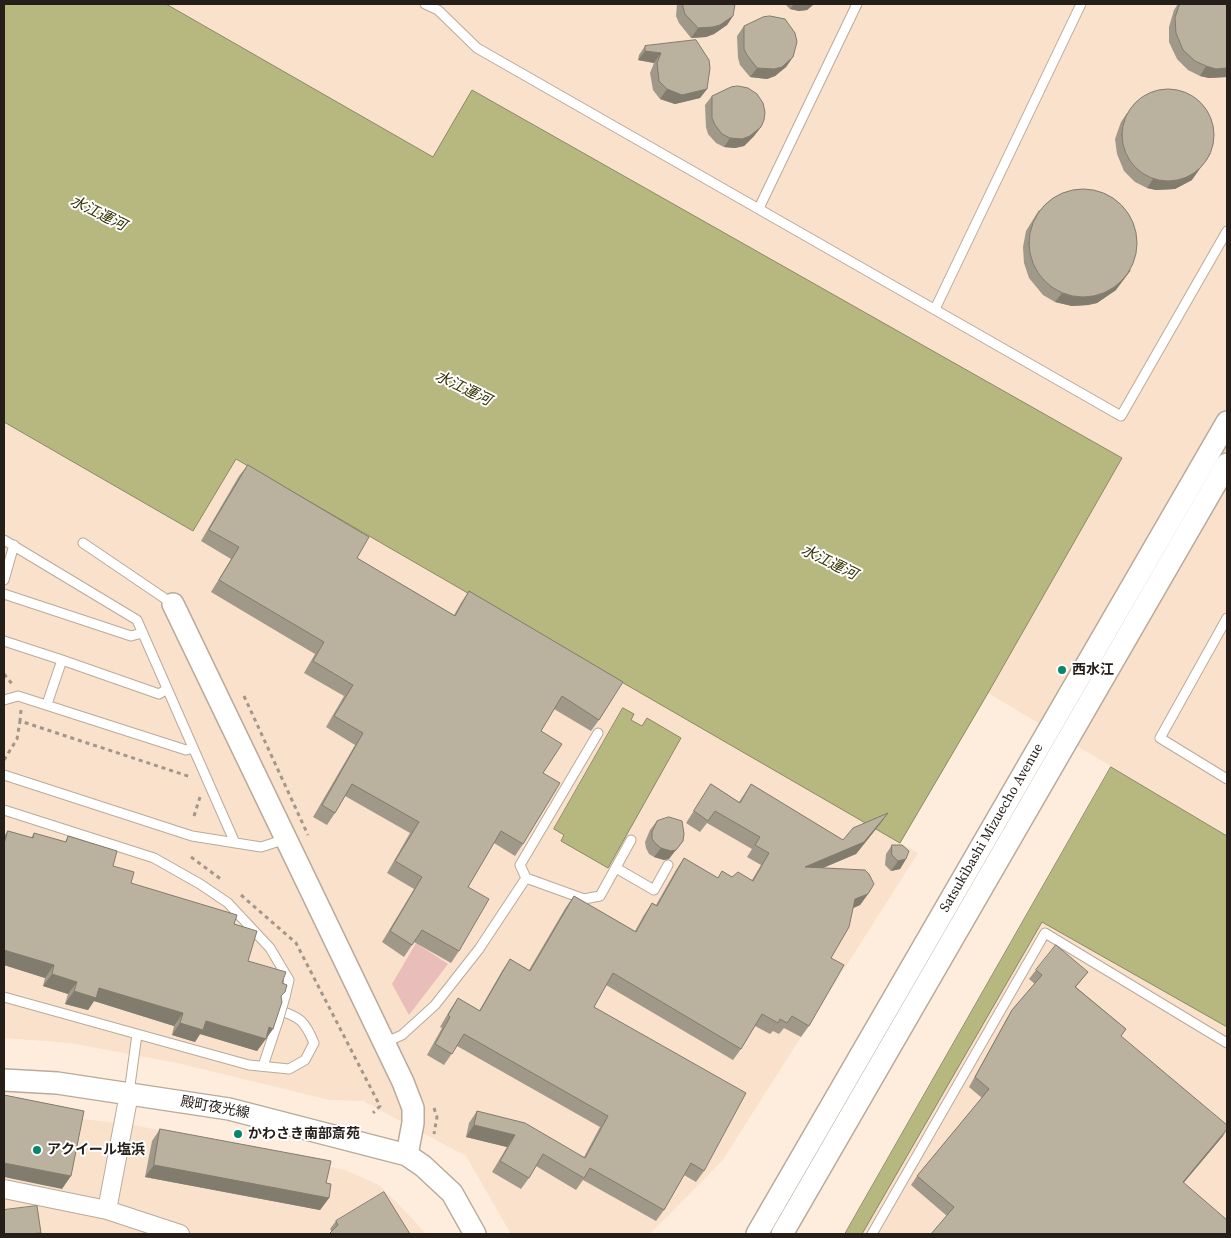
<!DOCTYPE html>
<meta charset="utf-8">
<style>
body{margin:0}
#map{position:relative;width:1231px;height:1238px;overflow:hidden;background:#feeddc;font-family:"Source Serif 4",serif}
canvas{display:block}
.frame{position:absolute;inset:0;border:5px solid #251e19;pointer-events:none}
</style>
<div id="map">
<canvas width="1231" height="1238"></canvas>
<div class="frame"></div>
</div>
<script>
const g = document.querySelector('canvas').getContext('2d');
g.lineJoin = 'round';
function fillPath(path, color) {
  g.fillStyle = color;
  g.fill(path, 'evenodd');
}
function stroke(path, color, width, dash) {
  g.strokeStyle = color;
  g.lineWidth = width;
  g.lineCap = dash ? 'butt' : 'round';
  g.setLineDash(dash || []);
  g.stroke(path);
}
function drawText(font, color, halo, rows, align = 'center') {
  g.font = font + ' "Source Serif 4","Noto Sans JP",serif';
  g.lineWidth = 4;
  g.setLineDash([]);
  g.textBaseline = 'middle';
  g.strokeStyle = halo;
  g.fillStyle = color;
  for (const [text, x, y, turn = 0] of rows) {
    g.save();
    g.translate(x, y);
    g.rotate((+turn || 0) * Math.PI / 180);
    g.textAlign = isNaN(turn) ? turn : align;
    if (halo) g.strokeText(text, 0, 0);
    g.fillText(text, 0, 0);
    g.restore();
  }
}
const built = new Path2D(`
 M166,4H1227V835L988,693L1122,458L472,90L434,157Z
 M4,422L192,531L235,459L918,853L722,1161L650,1234H511L466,1156L363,1101L330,1100L177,1063L70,1043L4,1038Z
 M1042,922L1227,1027V1234H857Z
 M4,1110L134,1125L345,1170L379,1185L409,1215L426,1234H4Z`);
const green = new Path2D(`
 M416,943L448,964L409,1015L392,984Z`);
const water = new Path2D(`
 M4,4H166L433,157L472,90L1122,458L988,693L900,843L236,459L193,531L4,422Z
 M623,708L634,714L631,720L642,726L647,718L681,738L608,868L561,841L564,835L554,829Z
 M1111,767L1227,836V1027L1042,922L862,1234H845Z`);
const path = new Path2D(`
 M4,674L13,685
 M244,696L308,835
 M21,710L20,721L191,777
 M4,760L17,739L20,721
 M194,816L200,797
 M191,857L222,880
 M241,895L296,943L380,1106L373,1113
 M434,1108L437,1117L434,1134`);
const service = new Path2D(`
 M425,4L438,10L477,48L1121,416L1227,231
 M759,208L857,4
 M935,309L1081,4
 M4,540L137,620L235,843
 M83,543L173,604
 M4,580L14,545
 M4,594L131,636L142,633
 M1227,618L1160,738L1227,779
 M4,641L62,660L47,704
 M62,660L159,694L167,689
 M4,700L18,696L186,750L193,748
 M4,775L192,836L261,847L286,839
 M4,810L154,858L200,884L228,903L270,948L289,980L285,997
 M616,868L654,890L668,865
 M526,878L584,899L600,896L631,840
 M4,997L137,1034
 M384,1043L402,1035L435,1005L479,949L526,878L520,865L598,733
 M263,1066L278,1021
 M129,1093L137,1034L249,1065L289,1069L305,1060L314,1043C305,1021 300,1017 278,1010
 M872,1234L1045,933L1227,1043`);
const minor = new Path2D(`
 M4,1189L107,1210L180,1234
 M107,1210L129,1094`);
const tertiary = new Path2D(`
 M173,604L403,1082L413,1108V1123L407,1155
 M4,1080L57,1083L229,1109L407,1155L423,1166L452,1193L475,1234
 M757,1234L1227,422
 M782,1234L1227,464`);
const serviceBridge = new Path2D(`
 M278,1021L285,997`);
const wall = new Path2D(`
 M677,4H735L733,16L727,25L714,34L706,37L691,38L679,23L676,16Z
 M785,4H814L807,10L799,11L790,9Z
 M1178,4H1227V77L1209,78L1200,76L1188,70L1177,59L1169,42V27L1174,10Z
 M744,26L793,57L786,67L775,76L767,79L750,77L740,65L738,58L737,36Z
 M696,40L707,89L700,98L675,104L660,99L653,90L650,73L654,63L638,60L639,55L645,46Z
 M712,96L761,127L754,136L744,146L735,148L724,147L716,143L708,134L706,127L705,105Z
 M1127,113L1192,180L1175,189L1156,190L1147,188L1135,182L1124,171L1117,154L1115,139L1121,122Z
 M1039,210L1116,290L1097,303L1088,305L1072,306L1055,302L1043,295L1029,278L1024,263L1023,247L1026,231Z
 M248,465L357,558L454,615L461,603L469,591L599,720L591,731L554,709L541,731L543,773L523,844L515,856L494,843L468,887L459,951L451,963L414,942L404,957L382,942L414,889L387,873L410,833L345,796L335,813L327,825L313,817L355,745L326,727L344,696L304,673L315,654L211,592L231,559L201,541L239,476Z
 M711,784L739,802L751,784L843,840L888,813L880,824L856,854L822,868L868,894L860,905L853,908L831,958L809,1026L801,1037L784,1028L779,1034L773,1031L770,1034L755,1026L741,1049L733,1060L606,985L594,1007L704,1171L696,1182L684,1175L664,1210L656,1221L583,1180L576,1190L536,1166L529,1178L521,1189L492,1172L507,1147L466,1137L469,1123L477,1111L584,1157L600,1127L457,1046L444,1065L427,1055L442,1028L440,1027L450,1010L458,998L479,1011L502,971L510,959L529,970L566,907L574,896L635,931L644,915L652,903L656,905L676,870L684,858L718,878L722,871L732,877L752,880L761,865L747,857L752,849L707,823L700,832L686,823Z
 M657,821L669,859L664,860L654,857L649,854L646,848L645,842L650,830Z
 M8,831L31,838L34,833L65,842L68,836L113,866L131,883L234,924L248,961L282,983L281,998L273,1029L257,1051L200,1034L195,1042L172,1035L174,1026L94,1001L88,1010L65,1004L68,994L43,986L45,978L4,965V836Z
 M892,845L906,859L900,869L891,871L885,865L886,854Z
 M1036,970L1088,972L1076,987L1126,1029L1121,1036L1223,1136L1183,1183L947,1216L911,1185L917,1176L982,1098L969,1087L1006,1020L1012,1010L1035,984L1029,979Z
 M160,1129L326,1183L329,1198L320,1210L145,1177L152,1141Z
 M336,1221L410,1234L332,1232L330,1229Z`);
const shadedWall = new Path2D(`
 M794,4H814L807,10L799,11L790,9Z
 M733,16L727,25L714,34L706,37L691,38L698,28Z
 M645,51L661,53L654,63L638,60Z
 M793,57L786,67L775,76L767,79L750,77L757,68Z
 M1206,66L1227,68V77L1209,78L1200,76Z
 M667,89H707L700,98L675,104L660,99Z
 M761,127L754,136L744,146L735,148L724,147L730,138Z
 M1211,153L1192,180L1175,189L1156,190L1147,188L1153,179Z
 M1131,270L1116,290L1097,303L1088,305L1072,306L1055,302L1062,293Z
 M888,813L880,824L856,854L797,879L805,867Z
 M683,841L669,859L664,860L654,857L661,848Z
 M906,859L900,869L891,871L898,861Z
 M868,894L860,905L847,911L855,899Z
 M4,950L54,965L45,978L4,965Z
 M52,974L77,982L68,994L43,986Z
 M99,988L183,1013L174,1026L94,1001L88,1010L65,1004L74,991Z
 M206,1021L269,1027L273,1029L257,1051L200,1034L195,1042L172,1035L180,1023Z
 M474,1125L515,1135L507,1147L466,1137Z
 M1227,1130L1223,1136L1176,1192L1183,1182Z
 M4,1163L71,1176L62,1189L4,1177Z
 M154,1165L329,1198L320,1210L145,1177Z`);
const building = new Path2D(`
 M683,4H735L733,16L720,25L713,27L698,28L685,14L683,7Z
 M1180,4H1227V68L1216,69L1206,66L1195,61L1183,50L1176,33L1175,18Z
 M770,16L785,19L795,33L797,42L793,57L782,67L774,69L757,68L747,55L744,49V26L763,17Z
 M696,40L709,60L710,68L707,89L682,95L667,89L659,81L657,63L661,53L645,51V46Z
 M738,86L748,88L757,94L763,103L765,112L764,120L761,127L750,136L742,139L730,138L722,134L715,125L712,118V96L731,87Z
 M1122 135a46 46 0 1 1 92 0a46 46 0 1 1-92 0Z
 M1029 243a54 54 0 1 1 108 0a54 54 0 1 1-108 0Z
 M248,465L369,537L357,558L455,616L469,591L623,682L599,720L562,696L541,731L562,744L543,773L560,783L523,844L501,831L468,887L489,899L459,951L422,930L412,945L390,931L422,877L395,861L419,822L352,784L335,813L322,805L363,733L334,716L353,685L313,661L324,642L219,580L239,547L209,530Z
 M711,784L740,803L751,784L843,840L853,828L888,813L864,842L805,867L865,870L869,874L874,884L868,894L855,899L849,927L831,958L844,965L809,1026L792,1016L787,1023L780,1019L778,1023L762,1014L741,1049L613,973L594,1007L746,1093L704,1171L691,1163L664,1210L590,1168L584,1178L543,1154L529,1178L500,1161L515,1135L474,1125L477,1111L525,1123L585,1158L608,1116L464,1034L452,1054L435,1044L450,1017L448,1015L458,998L480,1011L510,959L530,971L574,896L636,932L652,903L657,906L684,858L718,878L722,871L732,877L738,872L753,881L769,853L755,845L760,837L715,811L708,821L694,811Z
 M669,817L682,821L684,834L683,841L676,850L671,851L661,848L656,844L652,839V832L657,821Z
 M8,831L33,838L34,833L66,842L68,836L117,851L113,866L134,872L131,883L237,915L234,924L257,931L248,961L286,972L282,983L287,985L285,992L281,996L282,1002L273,1029L269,1027L266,1039L206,1021L203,1030L180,1023L183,1013L99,988L96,998L74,991L77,982L52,974L54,965L4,950V844Z
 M892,845H902L909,851L906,859L898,861L892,855Z
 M1056,945L1088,972L1075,987L1126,1029L1121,1036L1227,1125V1129L1183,1182L1227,1220V1234H931L954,1207L917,1176L989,1089L975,1077L1012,1010L1042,975L1036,970Z
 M4,1095L84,1111L71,1176L4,1163Z
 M160,1129L331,1161L326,1183L331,1184L329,1198L154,1165Z
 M384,1192L410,1234H329L338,1225L336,1221Z
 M37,1206L41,1233L28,1234H4V1210Z`);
const markers = [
 [1062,670,5,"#088669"],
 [238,1134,5,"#088669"],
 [37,1150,5,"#088669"]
];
const poiNames = [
 ["西水江",1072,670],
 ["かわさき南部斎苑",248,1134],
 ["アクイール塩浜",47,1150]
];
const streetNames = [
 ["Satsukibashi Mizuecho Avenue",992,828,-60],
 ["殿町夜光線",215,1108,10]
];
const waterNames = [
 ["水江運河",98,214,26],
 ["水江運河",463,389,26],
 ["水江運河",829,563,26]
];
fillPath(built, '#f9e1cb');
fillPath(green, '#e9bdb9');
fillPath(water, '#b7b780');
stroke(water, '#8b8961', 1);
stroke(service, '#baaa9a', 11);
stroke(minor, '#baaa9a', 20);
stroke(tertiary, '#baaa9a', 24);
stroke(path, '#a3968a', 3, [4, 4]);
stroke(service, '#fff', 9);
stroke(minor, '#fff', 18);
stroke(tertiary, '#fff', 21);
stroke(serviceBridge, '#baaa9a', 11, []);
stroke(serviceBridge, '#fff', 9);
fillPath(wall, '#a09888');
fillPath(shadedWall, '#827c6f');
fillPath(building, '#bab19e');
stroke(building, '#827c6f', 1);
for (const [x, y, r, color] of markers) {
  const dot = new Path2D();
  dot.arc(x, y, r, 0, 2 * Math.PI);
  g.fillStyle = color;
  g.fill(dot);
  stroke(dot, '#fff', 2);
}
drawText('bold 14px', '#251e19', '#fff', poiNames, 'left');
drawText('14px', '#251e19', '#fff', streetNames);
drawText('italic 15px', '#343305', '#fff', waterNames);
</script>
